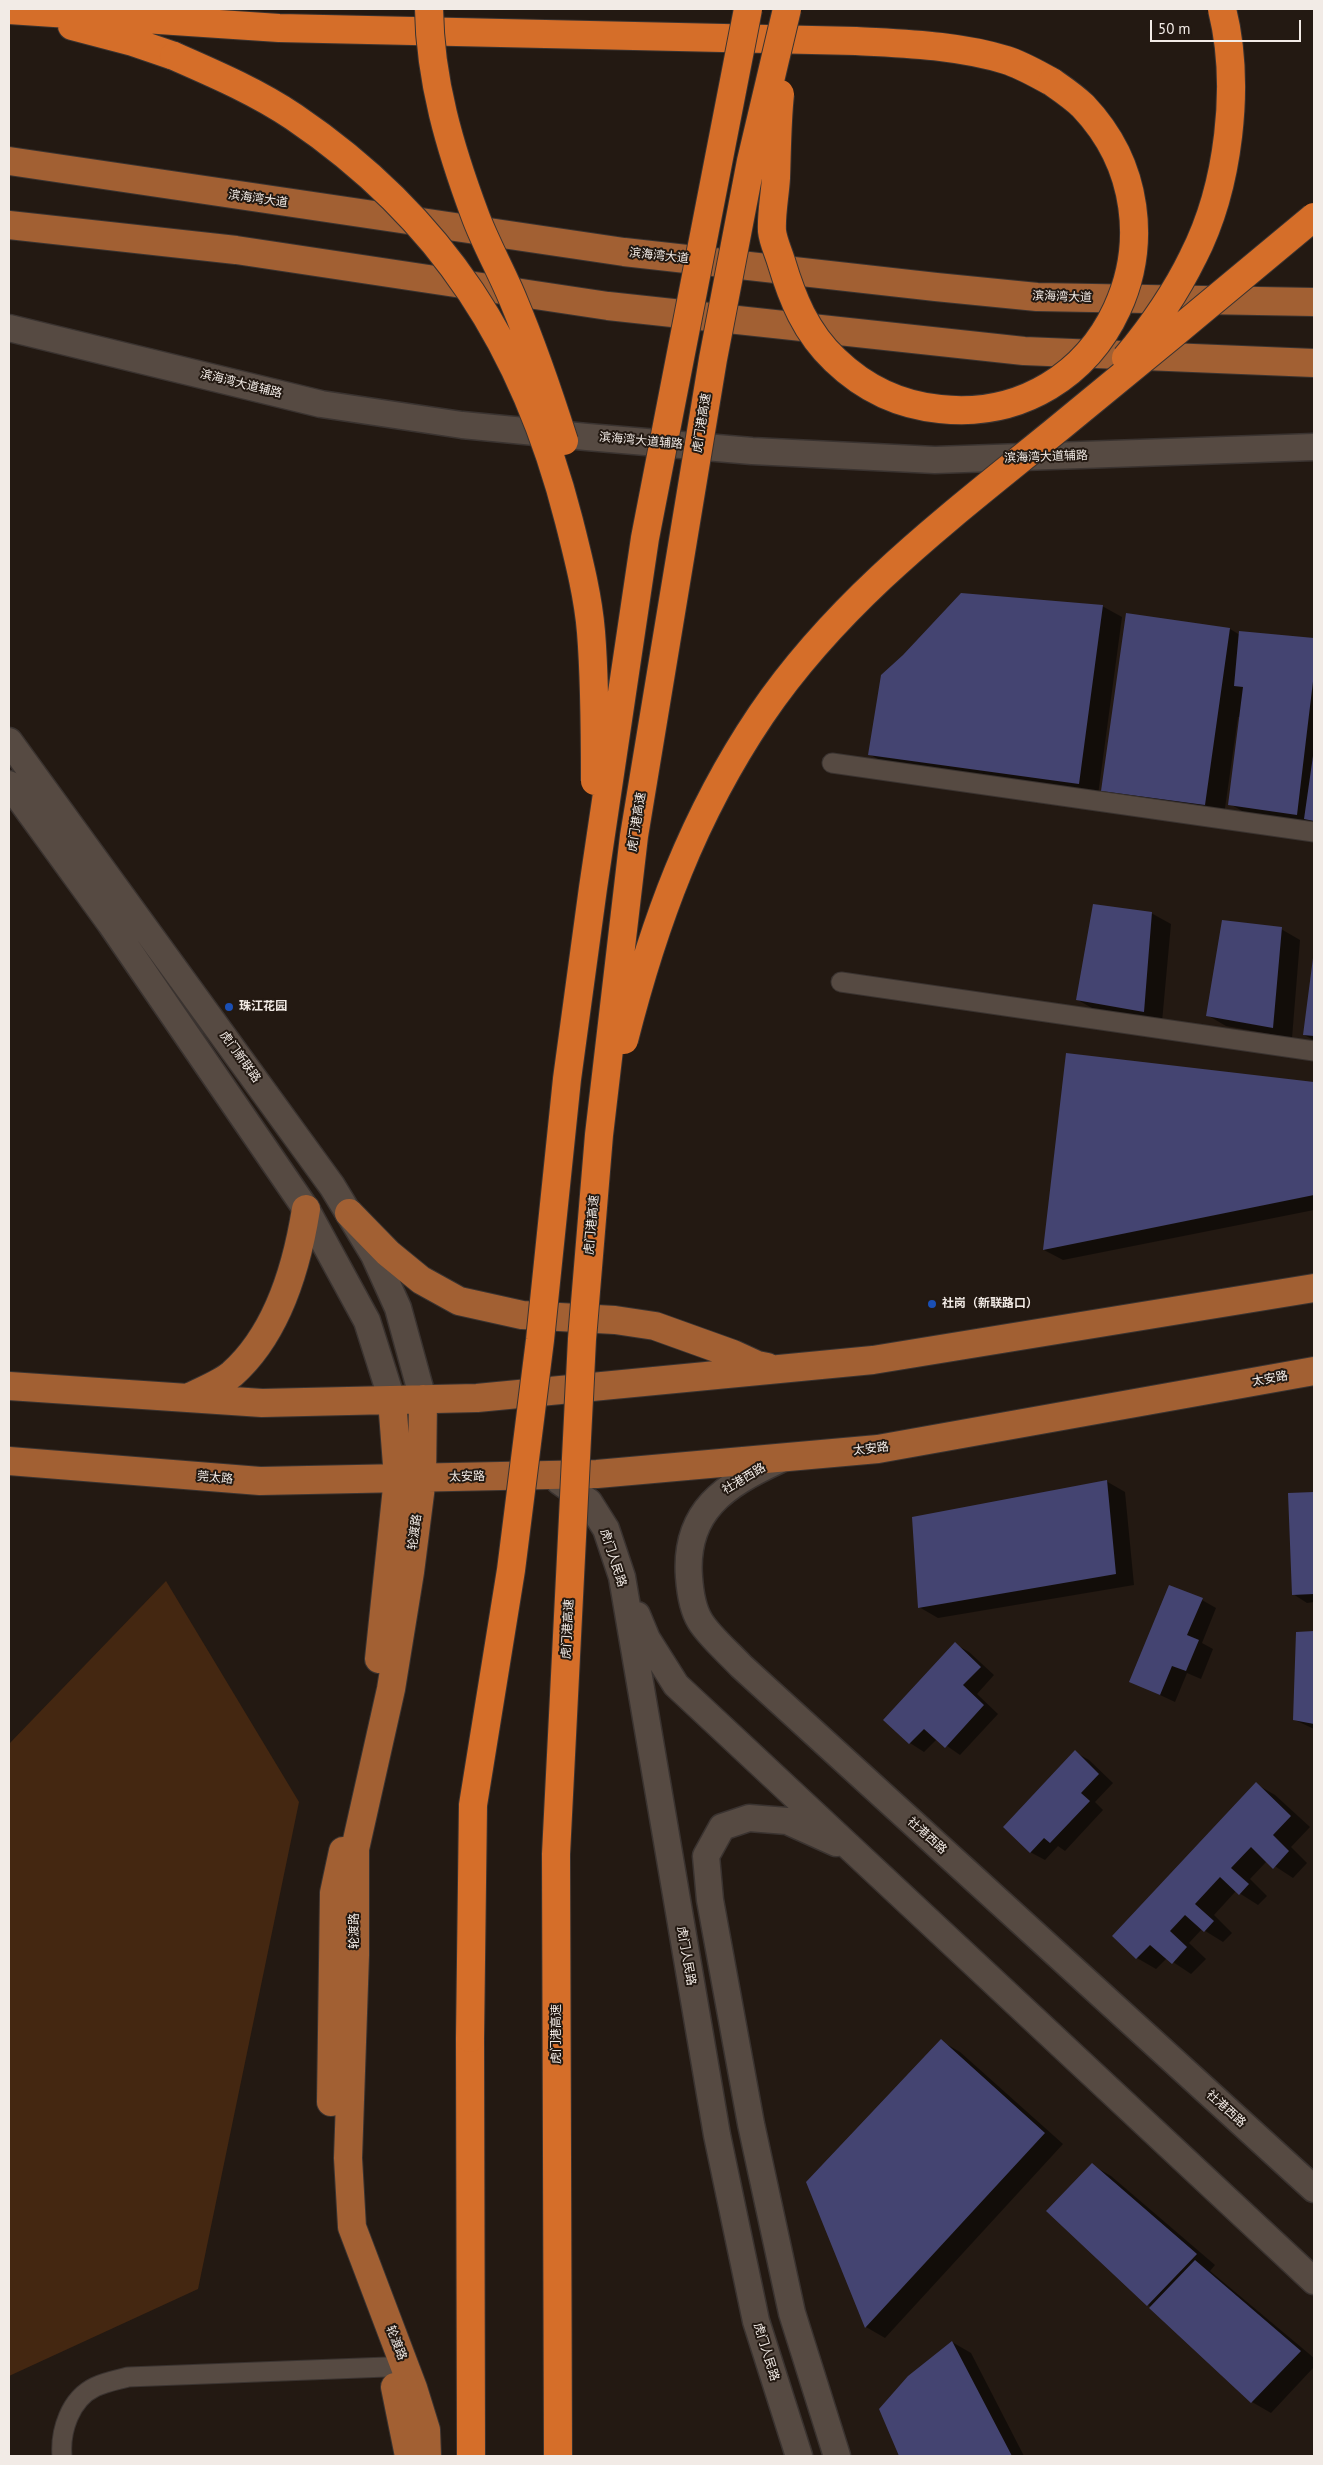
<!DOCTYPE html>
<meta charset="utf-8">
<style>
body{margin:0}
#map{position:relative;width:1323px;height:2465px;overflow:hidden;background:#231912;font-family:"PT Sans",sans-serif}
canvas{display:block}
.frame{position:absolute;inset:0;border:10px solid #f2ebe6;pointer-events:none}
.scale{position:absolute;left:1150px;top:20px;width:151px;height:22px;box-sizing:border-box;border:2px solid #f2ebe6;border-top:0;padding-left:6px;font-size:15px;line-height:18px;white-space:nowrap;color:#f2ebe6;-webkit-text-stroke:4px #231912;paint-order:stroke}
</style>
<div id="map">
<canvas width="1323" height="2465"></canvas>
<div class="frame"></div>
<div class="scale">50 m</div>
</div>
<script>
const g = document.querySelector('canvas').getContext('2d');
g.lineJoin = 'round';
function fillPath(path, color) {
  g.fillStyle = color;
  g.fill(path, 'evenodd');
}
function stroke(path, color, width, dash) {
  g.strokeStyle = color;
  g.lineWidth = width;
  g.lineCap = dash ? 'butt' : 'round';
  g.setLineDash(dash || []);
  g.stroke(path);
}
function drawText(font, color, halo, rows, align = 'center') {
  g.font = font + ' "PT Sans","Noto Sans SC",sans-serif';
  g.lineWidth = 4;
  g.setLineDash([]);
  g.textBaseline = 'middle';
  g.strokeStyle = halo;
  g.fillStyle = color;
  for (const [text, x, y, turn = 0] of rows) {
    g.save();
    g.translate(x, y);
    g.rotate((+turn || 0) * Math.PI / 180);
    g.textAlign = isNaN(turn) ? turn : align;
    if (halo) g.strokeText(text, 0, 0);
    g.fillText(text, 0, 0);
    g.restore();
  }
}
const green = new Path2D(`
 M166,1581L299,1802L198,2289L9,2376V1744Z`);
const shadow = new Path2D(`
 M1102,606L1122,617L1098,795L888,765L869,754Z
 M1230,629L1240,635V632L1314,640V825L1249,815L1230,804L1240,717H1238L1224,815L1121,801L1102,790Z
 M1151,913L1171,924L1162,1022L1097,1011L1078,1000Z
 M1281,929L1300,940L1292,1038L1226,1026L1207,1015Z
 M1314,958V1040L1304,1035Z
 M1067,1054L1314,1084V1210L1063,1260L1044,1250Z
 M1106,1481L1125,1492L1134,1585L938,1618L919,1607Z
 M1314,1493V1602L1307,1603L1293,1594L1289,1494Z
 M1202,1600L1216,1608L1202,1643L1213,1649L1201,1679L1187,1673L1175,1702L1130,1681Z
 M1314,1632V1729L1295,1720L1297,1633Z
 M955,1644L969,1652L994,1675L977,1694L998,1714L960,1755L937,1739L924,1752L910,1743L885,1720Z
 M1075,1752L1089,1760L1113,1783L1095,1802L1103,1810L1065,1851L1058,1846L1045,1860L1030,1852Z
 M1256,1784L1275,1795L1310,1827L1291,1847L1307,1863L1293,1878L1267,1861L1250,1879L1267,1896L1258,1905L1236,1891L1214,1915L1232,1933L1223,1942L1202,1929L1189,1943L1206,1959L1191,1974L1167,1958L1156,1969L1137,1958L1114,1936Z
 M941,2041L960,2052L1063,2144L885,2338L866,2327Z
 M1092,2165L1111,2176L1215,2265L1210,2271L1314,2358V2367L1271,2413L1252,2402L1048,2211Z
 M952,2342L971,2353L1024,2456H901L880,2409Z`);
const building = new Path2D(`
 M961,593L1103,605L1079,784L868,755L881,675L903,655Z
 M1126,613L1230,628L1205,805L1101,791Z
 M1239,631L1314,638V673L1297,815L1228,805L1243,687L1234,686Z
 M1313,756H1314V821L1304,819Z
 M1093,904L1152,912L1144,1012L1076,1000Z
 M1222,920L1282,927L1273,1028L1206,1016Z
 M1313,958H1314V1036L1303,1035Z
 M1066,1053L1314,1082V1195L1043,1250Z
 M1107,1480L1116,1574L918,1608L912,1517Z
 M1314,1492V1594L1292,1595L1288,1493Z
 M1169,1585L1203,1598L1187,1635L1199,1640L1186,1671L1172,1666L1160,1695L1129,1682Z
 M1314,1631V1724L1293,1720L1296,1632Z
 M955,1642L981,1667L963,1685L984,1705L945,1748L924,1729L909,1744L883,1720Z
 M1075,1750L1099,1774L1081,1793L1090,1801L1050,1843L1044,1838L1030,1853L1003,1827Z
 M1256,1782L1291,1816L1273,1835L1289,1851L1273,1869L1251,1847L1231,1868L1249,1884L1239,1895L1220,1877L1195,1904L1214,1921L1204,1932L1185,1915L1170,1931L1187,1947L1172,1964L1150,1945L1136,1959L1112,1936Z
 M941,2039L1045,2133L865,2328L806,2182Z
 M1092,2163L1197,2254L1147,2306L1046,2211Z
 M1195,2260L1301,2351L1251,2403L1149,2308Z
 M952,2341L1012,2456H899L879,2409L908,2376Z`);
const street = new Path2D(`
 M832,763L1314,832
 M841,982L1314,1051
 M62,2456C60,2431 70,2399 95,2387C105,2382 117,2380 128,2377L387,2367`);
const secondary = new Path2D(`
 M9,328L321,404L462,425L587,437L752,451L935,460L1314,447
 M9,741L332,1186L374,1255L398,1308L423,1399
 M9,784L110,923L306,1209L367,1321L392,1400
 M779,1460C725,1485 684,1511 689,1577C690,1591 692,1608 700,1621C709,1636 729,1653 741,1666L1314,2189
 M559,1481L589,1502L606,1529L622,1577L717,2135L756,2321L799,2456
 M637,1615L647,1639L676,1685L1314,2281
 M836,1843L787,1821L749,1818L722,1827L706,1856L710,1900L751,2124L792,2313L837,2456`);
const primary = new Path2D(`
 M9,161L624,252L936,287L1037,297L1314,302
 M9,225L236,250L608,306L1024,351L1314,363
 M349,1213L388,1253L421,1280L459,1301L522,1315L615,1320L655,1326L733,1354L757,1365L767,1367
 M9,1386L262,1403L477,1398L873,1360L1314,1288
 M188,1398C201,1391 220,1384 232,1374C277,1334 297,1266 306,1209
 M423,1399L422,1478L410,1572L391,1689L355,1849V1955L348,2158L352,2227L413,2388L426,2430L427,2456
 M9,1461L260,1481L597,1474L878,1449L1314,1371
 M379,1659L398,1478L392,1400
 M331,2102L334,1893L343,1851
 M395,2387L409,2456`);
const highway = new Path2D(`
 M9,10L279,28L856,41C906,44 957,45 1006,60C1022,65 1037,74 1052,82
 M72,26L133,42L174,56
 M470,2038L471,2456`);
const highwayBridge = new Path2D(`
 M429,9C430,81 450,148 475,215C486,245 502,272 514,302C533,347 549,394 564,441
 M174,56C215,74 257,92 294,117C443,218 525,348 569,521C578,557 588,595 591,632C595,681 595,732 595,781
 M780,94C777,122 777,150 776,178C775,195 771,214 772,231C773,241 778,251 781,261C792,298 806,333 835,360C864,388 899,405 940,409C1107,427 1197,226 1083,106C1074,97 1062,89 1052,82
 M1126,358C1152,327 1175,294 1193,257C1229,187 1241,85 1222,9
 M624,1040C654,922 693,816 761,715C839,600 947,519 1054,432C1141,361 1228,289 1314,217
 M470,2038L473,1805L511,1570L540,1340L567,1079L593,888L645,538L748,9
 M558,2456L556,1854L582,1339L599,1135L634,836L713,359L751,161L787,9`);
const markers = [
 [229,1007,5,"#1a4fb4"],
 [932,1304,5,"#1a4fb4"]
];
const streetNames = [
 ["滨海湾大道",258,199,8],
 ["滨海湾大道",659,256,6],
 ["滨海湾大道",1062,297,2],
 ["滨海湾大道辅路",241,384,14],
 ["虎门港高速",702,423,-81],
 ["滨海湾大道辅路",641,441,5],
 ["滨海湾大道辅路",1046,457,-2],
 ["虎门港高速",637,822,-81],
 ["虎门新联路",240,1057,54],
 ["虎门港高速",592,1225,-85],
 ["太安路",1270,1379,-10],
 ["太安路",871,1449,-7],
 ["太安路",467,1477,-1],
 ["莞太路",215,1478,5],
 ["社港西路",744,1479,-31],
 ["轮渡路",415,1532,-82],
 ["虎门人民路",613,1558,72],
 ["虎门港高速",568,1629,-87],
 ["社港西路",927,1836,42],
 ["轮渡路",355,1931,-90],
 ["虎门人民路",686,1956,80],
 ["虎门港高速",557,2034,-90],
 ["社港西路",1226,2109,42],
 ["轮渡路",396,2343,69],
 ["虎门人民路",766,2352,73]
];
const poiNames = [
 ["珠江花园",239,1007],
 ["社岗（新联路口）",942,1304]
];
fillPath(green, '#442711');
fillPath(shadow, '#0007');
fillPath(building, '#444471');
stroke(street, '#3a3330', 21);
stroke(secondary, '#3a3330', 29);
stroke(primary, '#3a3330', 30);
stroke(highway, '#3a3330', 30);
stroke(street, '#564a42', 19);
stroke(secondary, '#564a42', 26);
stroke(primary, '#a26033', 28);
stroke(highway, '#d56e29', 28);
stroke(highwayBridge, '#3a3330', 30, []);
stroke(highwayBridge, '#d56e29', 28);
for (const [x, y, r, color] of markers) {
  const dot = new Path2D();
  dot.arc(x, y, r, 0, 2 * Math.PI);
  g.fillStyle = color;
  g.fill(dot);
  stroke(dot, '#231912', 2);
}
drawText('12px', '#f2ebe6', '#231912', streetNames);
drawText('bold 12px', '#f2ebe6', '#231912', poiNames, 'left');
</script>
